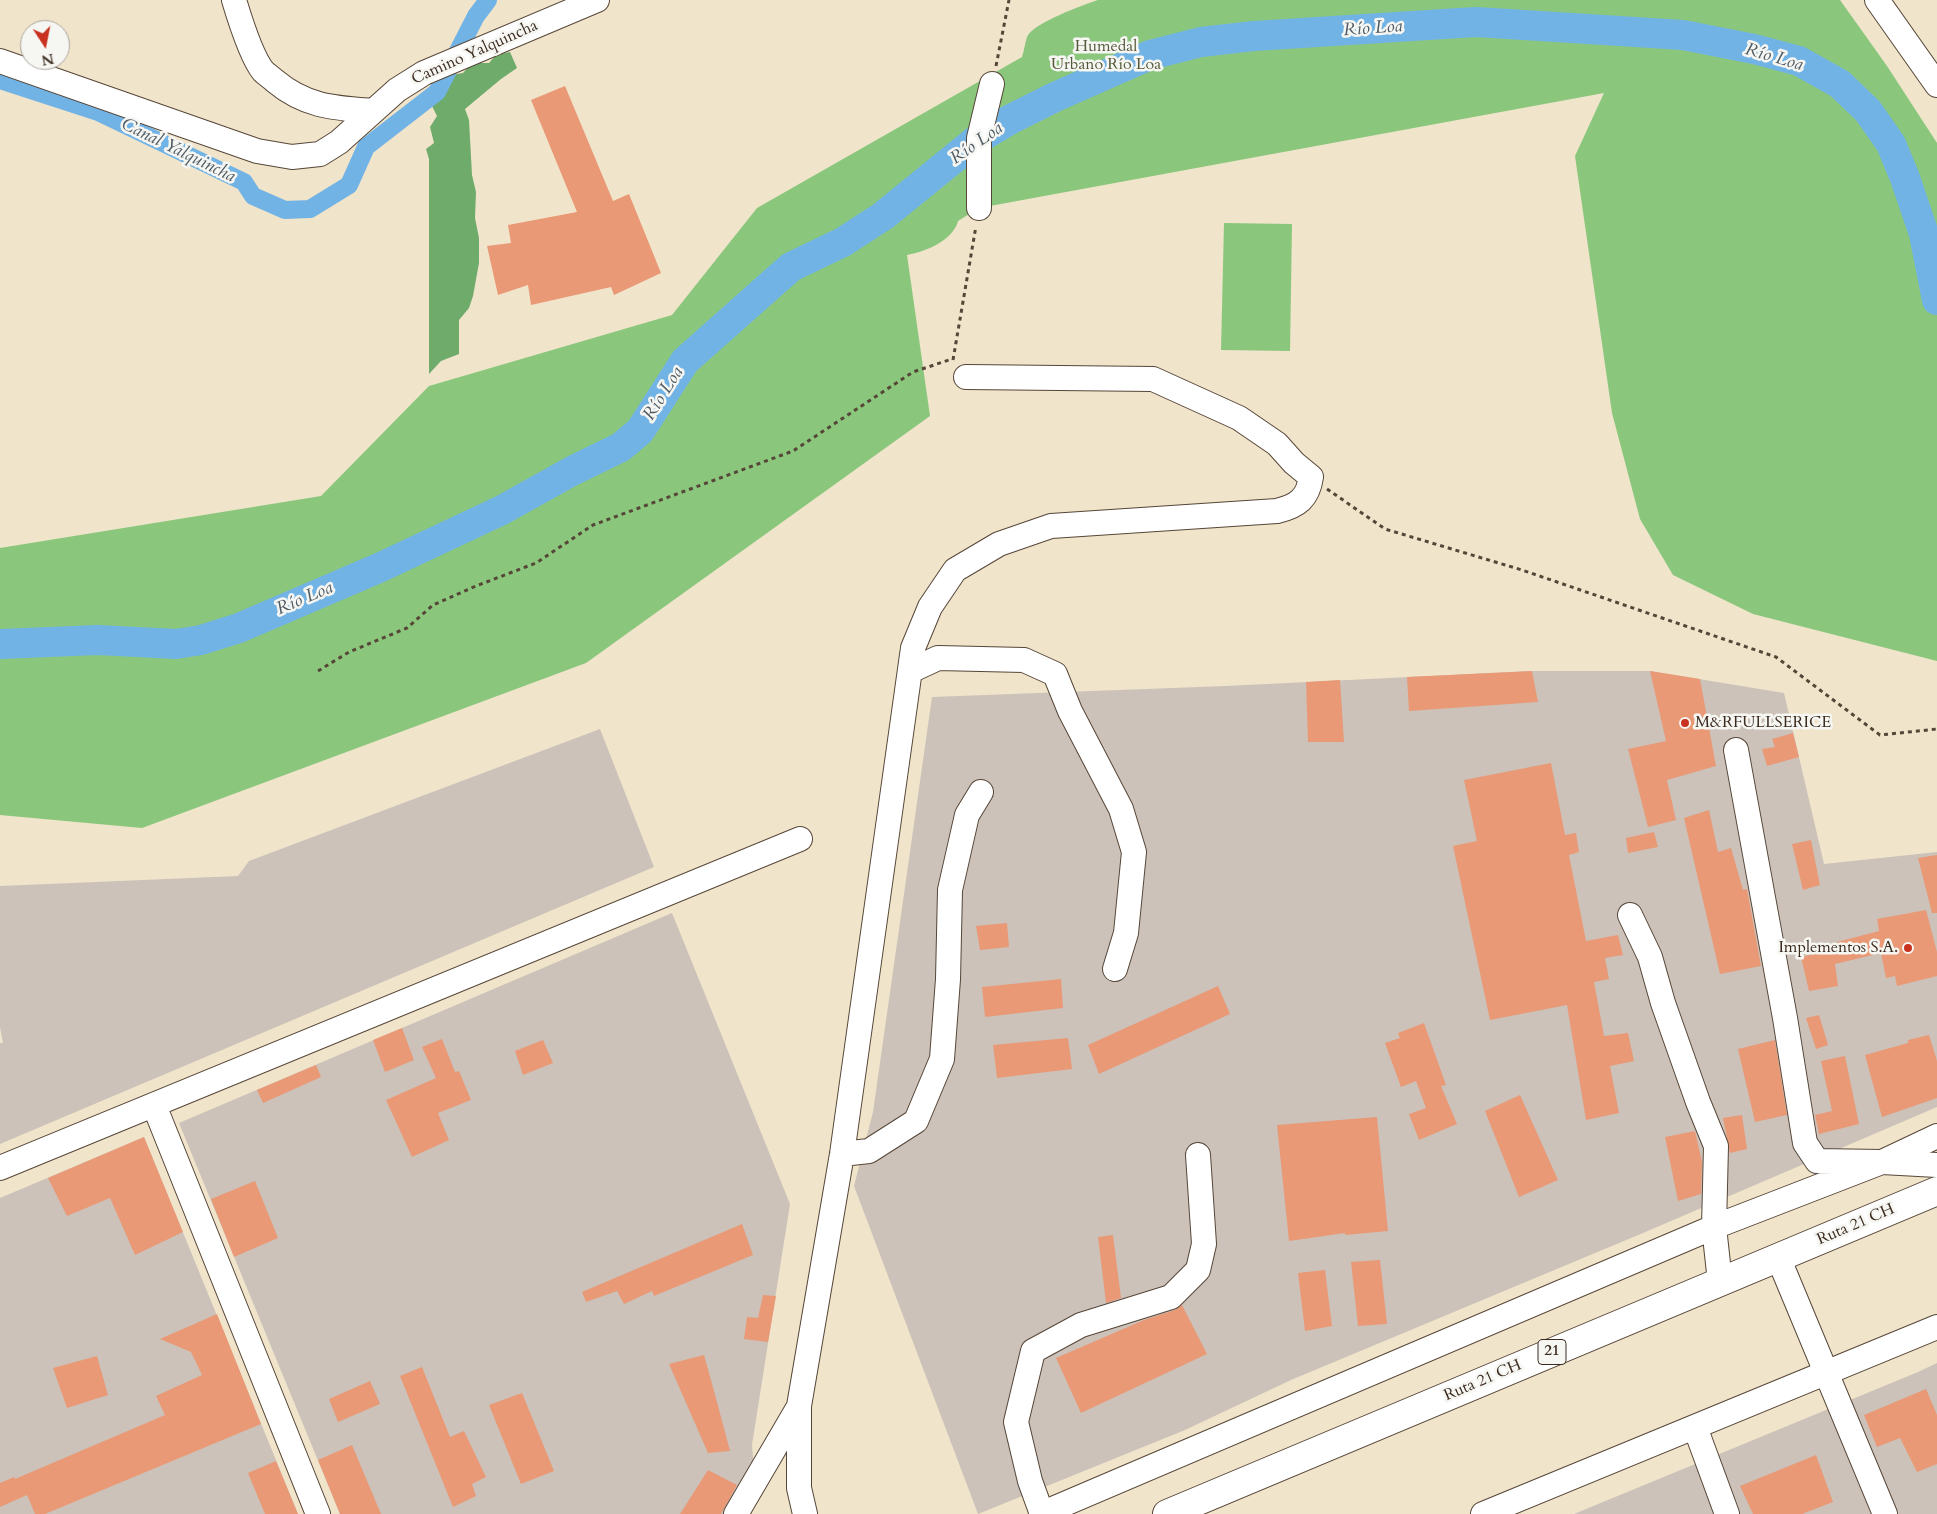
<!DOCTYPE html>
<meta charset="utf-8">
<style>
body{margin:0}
#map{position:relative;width:1937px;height:1514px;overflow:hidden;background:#f0e4ca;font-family:Cardo,serif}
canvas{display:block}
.north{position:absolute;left:20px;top:20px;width:50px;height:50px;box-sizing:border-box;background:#f6f6f2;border:1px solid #aba49d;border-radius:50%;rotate:169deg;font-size:14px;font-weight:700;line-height:20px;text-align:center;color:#3b2a1e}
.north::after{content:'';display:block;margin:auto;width:18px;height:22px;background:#c8321e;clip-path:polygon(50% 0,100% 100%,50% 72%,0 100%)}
</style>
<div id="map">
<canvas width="1937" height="1514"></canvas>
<div class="north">N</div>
</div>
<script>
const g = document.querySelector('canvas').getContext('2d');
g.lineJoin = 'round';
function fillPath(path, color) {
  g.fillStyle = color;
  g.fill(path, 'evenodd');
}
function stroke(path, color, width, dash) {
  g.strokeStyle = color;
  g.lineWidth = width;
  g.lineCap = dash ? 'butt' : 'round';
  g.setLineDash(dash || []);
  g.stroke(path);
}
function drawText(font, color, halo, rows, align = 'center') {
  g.font = font + ' Cardo,serif';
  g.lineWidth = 5;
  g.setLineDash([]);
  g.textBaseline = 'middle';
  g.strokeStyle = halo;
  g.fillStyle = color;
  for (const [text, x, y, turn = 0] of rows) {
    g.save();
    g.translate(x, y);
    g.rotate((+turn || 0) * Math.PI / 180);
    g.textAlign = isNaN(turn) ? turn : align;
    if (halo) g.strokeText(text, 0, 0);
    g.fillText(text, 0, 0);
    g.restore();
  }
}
const industrial = new Path2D(`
 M1532,671H1650L1784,693L1824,864L1937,852V1107L1643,1233L1291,1380L1185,1430L978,1514L854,1186L873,1112L932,697L1226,686Z
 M600,729L654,867L0,1144V1043H3L0,1027V886L238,876L249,861Z
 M672,913L790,1204L752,1445L755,1482L732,1514H340L179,1123Z
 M144,1137L298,1514H0V1198Z
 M1937,1363V1514H1574L1918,1372Z`);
const green = new Path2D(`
 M1098,0H1840L1887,66L1937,143V661L1753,614L1673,575L1640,519L1612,413L1575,156L1604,93L979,208L958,221C953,241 924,252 907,255L930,416L586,663L142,828L0,815V548L321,496L429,386L672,315L757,208L1022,57C1024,51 1025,43 1027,37C1033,23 1083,5 1098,0Z
 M1224,223L1292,224L1290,351L1221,350Z`);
const forest = new Path2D(`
 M510,52L517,68L501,79L465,109L469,120L472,175L476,192L475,218L479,238V263L473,296L469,308L459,320V354L441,361L429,374V159L426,149L434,143L430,127L437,116L431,104L430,89L451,75L463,73L472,63H489L496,55Z`);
const canal = new Path2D(`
 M0,80L98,112L244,182L253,196L285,210L310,209L349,185L366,147L437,92L476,16L488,0`);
const river = new Path2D(`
 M0,644L98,640L176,644L201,640L239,628L381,567L502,510L572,471L621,447L640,431L685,361L774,282L791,267L843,242L883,216L979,138L1011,119L1055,97L1150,55L1201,42L1254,36L1476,22L1683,35L1754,49L1799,61L1840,84L1868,111L1891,144L1905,178L1924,234L1937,300`);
const building = new Path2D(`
 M565,86L613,201L629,194L661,273L614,295L611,287L531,305L528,285L498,295L487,246L511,243L508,225L577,212L531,100Z
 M1532,671L1538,702L1409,711L1407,677Z
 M1650,671L1700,679L1716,766L1667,780L1676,820L1648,827L1628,749L1666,741Z
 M1340,680L1344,742H1308L1306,682Z
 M1793,733L1799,757L1767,766L1762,749L1775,747L1772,739Z
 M1551,763L1565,835L1576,833L1579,852L1569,855L1586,941L1618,935L1623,955L1605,958L1609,979L1594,982L1604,1036L1628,1033L1634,1061L1610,1066L1619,1113L1586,1120L1567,1005L1490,1020L1453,846L1477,841L1464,780Z
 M1709,810L1718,852L1731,848L1743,890L1747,889L1761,966L1720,974L1684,818Z
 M1654,832L1658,847L1628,853L1626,838Z
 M1811,840L1820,885L1803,890L1792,844Z
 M1937,855V913H1932L1918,858Z
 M1926,910L1937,952V976L1897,986L1895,976L1886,978L1881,953L1835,964L1838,986L1809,991L1801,957L1838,949L1837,942L1879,931L1877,919Z
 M1007,923L1009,947L980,950L976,926Z
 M1061,979L1063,1008L985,1017L982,987Z
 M1218,986L1230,1014L1099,1074L1088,1045Z
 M1819,1015L1828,1045L1816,1049L1806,1018Z
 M1424,1023L1446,1085L1441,1086L1457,1124L1419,1140L1409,1114L1426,1108L1416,1081L1401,1087L1385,1043L1400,1038L1398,1033Z
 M402,1028L414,1060L385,1072L373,1040Z
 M1929,1035L1937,1061V1098L1882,1117L1865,1055L1908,1043V1040Z
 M1068,1038L1072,1069L997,1078L993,1045Z
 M442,1039L455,1072L459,1071L471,1100L438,1113L449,1140L412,1157L386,1100L436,1078L422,1047Z
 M543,1040L553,1063L523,1075L515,1051Z
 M1775,1040L1787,1115L1755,1122L1738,1049Z
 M1845,1056L1859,1124L1819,1134L1815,1115L1832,1111L1821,1061Z
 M316,1065L321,1077L263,1103L257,1090Z
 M1520,1095L1558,1180L1519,1197L1485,1111Z
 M1742,1115L1747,1149L1730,1153L1723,1118Z
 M1377,1117L1388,1231L1345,1235V1233L1289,1241L1277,1125Z
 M1695,1131L1702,1162L1701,1194L1678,1201L1665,1137Z
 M144,1137L183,1232L135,1255L110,1198L67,1216L48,1178Z
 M255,1181L278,1238L234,1257L211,1199Z
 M742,1224L753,1255L654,1296L652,1291L624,1304L617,1291L586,1302L582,1292Z
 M1113,1235L1121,1298L1106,1303L1098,1237Z
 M1380,1260L1387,1324L1358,1326L1351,1262Z
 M1325,1270L1332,1326L1305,1331L1298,1273Z
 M763,1295L776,1296L768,1342L744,1339L747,1317L758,1318Z
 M1182,1305L1207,1354L1081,1413L1056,1358L1144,1320L1175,1310Z
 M217,1314L261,1424L45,1514H35L27,1495L0,1507V1483L14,1477L15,1479L165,1415L156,1396L202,1375L191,1352L160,1339Z
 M704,1355L717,1402L730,1451L708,1453L669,1364Z
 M97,1356L108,1395L67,1408L53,1368Z
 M422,1367L450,1437L464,1431L486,1477L472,1484L476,1496L453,1507L400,1376Z
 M370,1381L380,1404L338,1422L329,1399Z
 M1926,1389L1937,1415V1464L1917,1472L1900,1438L1877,1447L1864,1415Z
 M522,1393L554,1471L521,1484L489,1405Z
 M352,1445L381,1514H340L318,1460Z
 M1816,1455L1833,1502L1802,1514H1753L1740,1486Z
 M276,1461L298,1514H265L248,1473Z
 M708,1470L737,1485L721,1514H680Z`);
const path = new Path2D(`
 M996,66L1009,0
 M953,360L976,226
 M1327,489L1385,529L1522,570L1776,657L1880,735L1937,729
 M318,671L349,652L407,628L433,605L476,586L536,563L593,525L793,451L913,372L952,359`);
const minor = new Path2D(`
 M234,0C240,20 251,56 263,71C267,75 272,78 275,81C306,107 335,108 373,111
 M1877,0L1937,85
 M0,61L257,151L292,157L320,154L339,142L397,90L424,73L597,0
 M979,208V138L992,84
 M910,671L938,658L1024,660L1055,674L1070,711L1121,809L1134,852L1126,933L1115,969
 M1736,750L1785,1018L1805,1143L1817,1161L1882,1162L1937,1165
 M1630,915L1650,957L1663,1003L1698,1102L1716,1146L1714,1227L1720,1282
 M154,1105L318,1514
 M842,1154L869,1151L916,1121L942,1059L948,979L950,890L967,815L981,792
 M0,1168L800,839
 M1778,1257L1885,1514
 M1695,1427L1727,1514
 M736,1514L798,1408
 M805,1514L799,1488V1406L842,1154L913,648L930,607L955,570L999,544L1051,526L1277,511C1298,506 1308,498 1311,477L1294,463L1277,444L1239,418L1153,379L966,377
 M1041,1514L1714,1227L1882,1162L1937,1136
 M1042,1514L1030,1481L1016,1422L1033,1351L1081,1325L1171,1297L1198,1270L1204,1244L1198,1155
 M1483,1514L1937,1327`);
const highway = new Path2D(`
 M1167,1514L1937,1191`);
const markers = [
 [1685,723,5,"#c8321e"],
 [1908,948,5,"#c8321e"]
];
const shields = [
 [1552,1352,28]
];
const shieldNames = [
 ["21",1552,1352]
];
const parkNames = [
 ["Humedal",1106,47],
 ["Urbano Río Loa",1106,65]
];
const streetNames = [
 ["Camino Yalquincha",475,53,-24],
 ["Ruta 21 CH",1856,1225,-23],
 ["Ruta 21 CH",1483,1381,-23]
];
const poiNames = [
 ["M&RFULLSERICE",1695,723],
 ["Implementos S.A.",1898,948,"right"]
];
const waterNames = [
 ["Río Loa",1373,29,-4],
 ["Río Loa",1774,58,16],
 ["Río Loa",977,144,-35],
 ["Canal Yalquincha",178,151,26],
 ["Río Loa",664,394,-58],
 ["Río Loa",305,599,-23]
];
fillPath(industrial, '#ccc2b9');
fillPath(green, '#8ac77d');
fillPath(forest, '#6fac6c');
stroke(canal, '#72b3e6', 18);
stroke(river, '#72b3e6', 30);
fillPath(building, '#e99976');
stroke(minor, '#564638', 26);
stroke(highway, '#564638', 30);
stroke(path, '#564638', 3, [4, 4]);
stroke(minor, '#fff', 24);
stroke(highway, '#fff', 28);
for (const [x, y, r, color] of markers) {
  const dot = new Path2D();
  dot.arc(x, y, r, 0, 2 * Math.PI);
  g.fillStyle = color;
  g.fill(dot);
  stroke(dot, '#f6f6f2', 2);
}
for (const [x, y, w] of shields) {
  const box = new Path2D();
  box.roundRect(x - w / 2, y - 12.5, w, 25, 4);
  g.fillStyle = '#f6f6f2';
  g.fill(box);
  stroke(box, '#3b2a1e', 1);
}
drawText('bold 15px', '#3b2a1e', null, shieldNames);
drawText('16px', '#53593a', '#f6f6f2', parkNames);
drawText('16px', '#3b2a1e', '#f6f6f2', streetNames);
drawText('16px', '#3b2a1e', '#f6f6f2', poiNames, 'left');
drawText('italic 18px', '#4e5a64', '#f6f6f2', waterNames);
</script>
